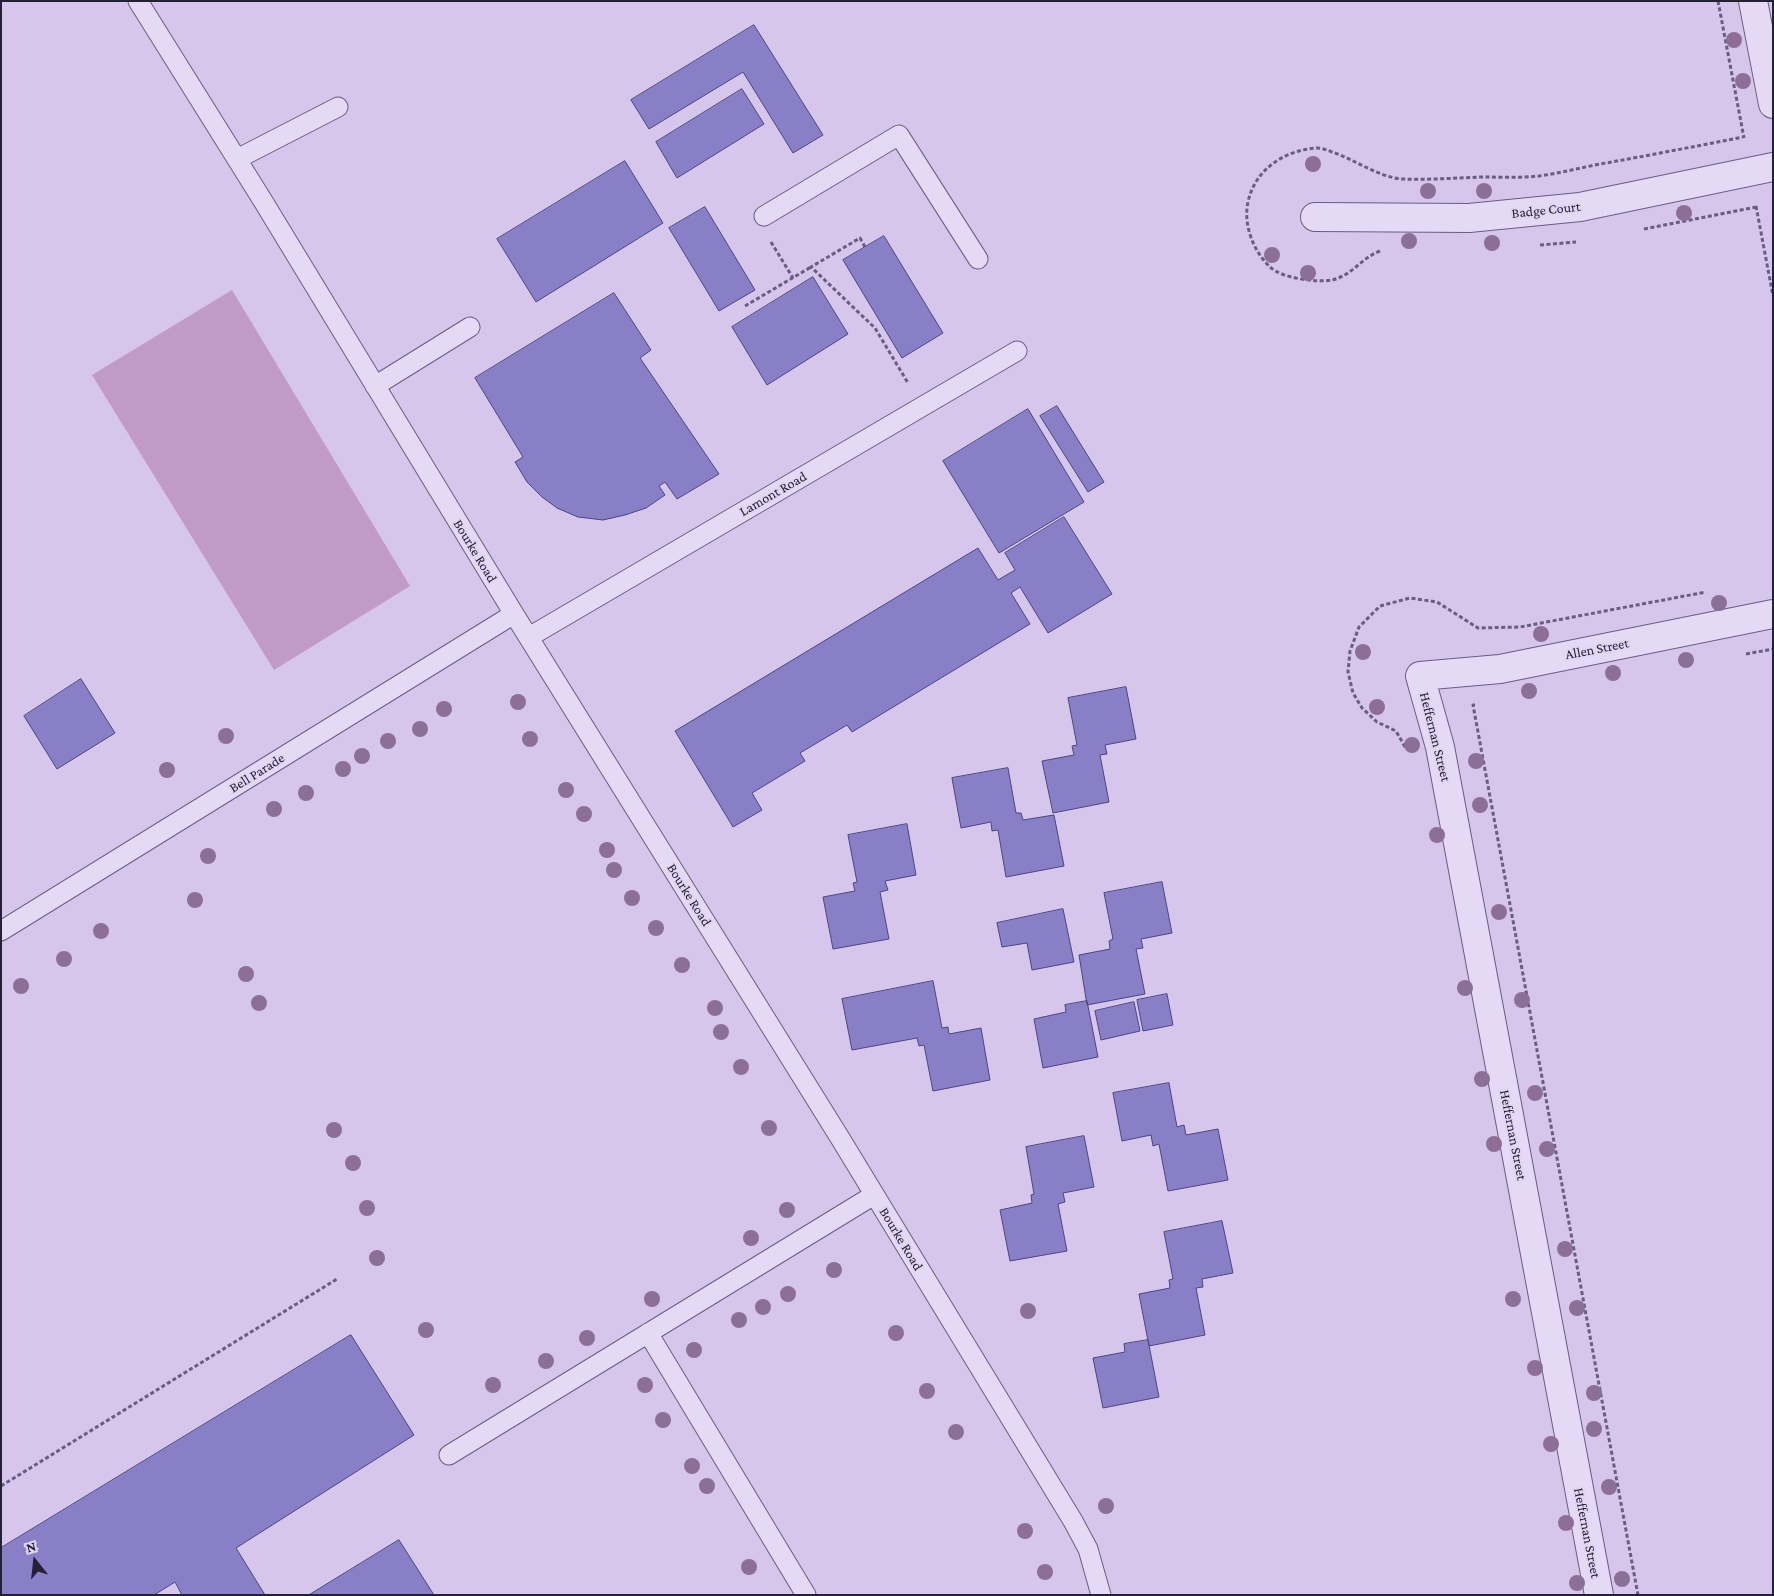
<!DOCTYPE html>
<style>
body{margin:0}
#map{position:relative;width:1774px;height:1596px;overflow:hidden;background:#d6c6eb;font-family:"Crimson Pro",serif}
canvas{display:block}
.frame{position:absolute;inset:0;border:2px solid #242036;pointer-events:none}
.north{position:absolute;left:10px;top:1536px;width:50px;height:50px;-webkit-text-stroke:4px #e2d5f3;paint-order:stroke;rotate:344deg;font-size:14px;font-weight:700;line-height:20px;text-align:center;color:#242036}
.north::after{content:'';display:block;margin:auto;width:18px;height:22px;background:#242036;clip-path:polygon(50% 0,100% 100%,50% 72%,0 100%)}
</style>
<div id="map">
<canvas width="1774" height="1596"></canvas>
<div class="frame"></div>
<div class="north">N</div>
</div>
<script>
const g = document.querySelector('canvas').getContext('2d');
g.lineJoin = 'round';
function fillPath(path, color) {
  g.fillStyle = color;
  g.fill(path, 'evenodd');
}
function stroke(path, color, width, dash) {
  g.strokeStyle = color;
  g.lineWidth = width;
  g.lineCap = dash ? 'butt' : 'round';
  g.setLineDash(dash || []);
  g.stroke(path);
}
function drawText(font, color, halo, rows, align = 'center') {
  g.font = font + ' "Crimson Pro",serif';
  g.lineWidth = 4;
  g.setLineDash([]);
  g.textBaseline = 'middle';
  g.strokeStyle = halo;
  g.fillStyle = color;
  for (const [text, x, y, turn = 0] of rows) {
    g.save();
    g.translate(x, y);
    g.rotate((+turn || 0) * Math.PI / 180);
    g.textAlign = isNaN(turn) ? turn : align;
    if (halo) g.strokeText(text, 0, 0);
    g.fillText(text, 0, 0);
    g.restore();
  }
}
const green = new Path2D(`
 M232,290L410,586L274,670L92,375Z`);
const building = new Path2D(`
 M754,25L823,135L793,153L743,72L649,129L631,100Z
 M742,89L764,124L677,178L656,142Z
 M625,161L663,223L536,302L497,239Z
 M705,207L755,290L719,311L669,228Z
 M884,236L943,333L902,358L843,260Z
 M813,277L848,334L767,385L732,327Z
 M614,293L651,350L640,358L719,474L677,499L665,482L659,486L665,495L646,508L625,515L603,520L578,517L557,508L542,497L527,482L515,462L523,457L475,378Z
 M1057,406L1104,482L1088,492L1040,416Z
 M1028,409L1084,502L999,553L943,461Z
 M1064,517L1112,594L1048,633L1020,587L1011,593L1030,624L852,732L847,725L800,753L805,761L752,793L762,810L733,827L675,731L978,548L998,580L1015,570L1005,553Z
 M81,679L115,733L57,769L24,716Z
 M1126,687L1136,739L1105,745L1107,754L1100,755L1109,802L1053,813L1042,761L1074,755L1072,746L1077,745L1068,698Z
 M1008,768L1016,813H1021L1023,820L1054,815L1064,866L1006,877L998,830L992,831L991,822L961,828L952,778Z
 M907,824L916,875L885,881L888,890L880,892L889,939L833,949L823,897L855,891L853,883L857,882L848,835Z
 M1162,882L1172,933L1141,939L1143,948L1136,949L1145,994L1087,1005L1079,955L1110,949L1109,941L1113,939L1104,893Z
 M1063,909L1074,962L1032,970L1027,943L1002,947L997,923Z
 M933,981L942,1028L948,1027L949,1034L981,1028L990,1080L933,1091L924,1045L919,1046L917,1038L852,1050L842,999Z
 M1167,994L1173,1025L1143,1031L1137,1000Z
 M1087,1001L1098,1057L1043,1068L1034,1019L1066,1012L1065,1005Z
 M1134,1002L1140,1031L1101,1040L1095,1011Z
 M1169,1083L1177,1127L1184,1125L1186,1135L1218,1129L1228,1180L1168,1191L1159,1144L1153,1146L1151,1135L1122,1141L1113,1093Z
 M1084,1136L1094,1187L1063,1193L1065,1202L1058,1204L1067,1251L1010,1261L1000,1210L1032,1203L1031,1195L1034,1194L1026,1147Z
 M1222,1221L1233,1273L1202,1279L1203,1287L1196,1288L1205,1335L1149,1346L1139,1294L1170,1288L1169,1280L1173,1279L1164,1232Z
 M351,1335L414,1435L236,1548L265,1595H182L175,1582L154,1595H1V1548Z
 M1148,1340L1159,1397L1103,1408L1093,1358L1125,1352L1124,1344Z
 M399,1540L434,1595H309Z`);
const path = new Path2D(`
 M1718,1L1744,138
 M1756,206L1773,296
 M1644,229L1756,207
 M771,242L793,278
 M1540,245L1576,242
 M865,247L860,238L811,267L875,328L908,383
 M1380,251C1361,258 1353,275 1332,280C1317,283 1281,278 1270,267C1253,251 1243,224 1248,202C1255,169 1285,150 1317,148C1322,148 1327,150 1332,152C1354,159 1378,177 1402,179C1428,180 1455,178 1482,177C1500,177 1520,178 1539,176C1561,173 1583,167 1606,163C1651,155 1697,146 1743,137
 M745,306L811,267
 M1746,654L1773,649
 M1475,705H1473L1638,1595
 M1405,747L1396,731L1377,722L1362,708L1353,693L1348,672L1350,651L1359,627L1380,606L1410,598L1437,602L1478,628L1520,627L1706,592
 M1,1486L337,1279`);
const service = new Path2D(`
 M138,1L263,201L514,614L840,1138L1073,1521L1088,1549L1101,1595
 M237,159L338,107
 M764,216L899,135L978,259
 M375,386L470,327
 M529,637L1017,351
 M1,931L514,614
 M648,1333L806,1595
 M449,1455L874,1195`);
const minor = new Path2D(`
 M1753,1L1773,104
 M1315,217L1469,218L1580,207L1773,167
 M1599,1595L1440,747L1420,676L1500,669L1773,614`);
const trees = [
 [1734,40],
 [1743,81],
 [1313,164],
 [1428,191],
 [1484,191],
 [1684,213],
 [1409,241],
 [1492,243],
 [1272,255],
 [1308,273],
 [1719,603],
 [1541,634],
 [1363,652],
 [1686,660],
 [1613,673],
 [1529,691],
 [518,702],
 [1377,707],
 [444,709],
 [420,729],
 [226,736],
 [530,739],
 [388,741],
 [1412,745],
 [362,756],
 [1476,761],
 [343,769],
 [167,770],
 [566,790],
 [306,793],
 [1480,805],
 [274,809],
 [584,814],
 [1437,835],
 [607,850],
 [208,856],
 [614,870],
 [632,898],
 [195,900],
 [1499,912],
 [656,928],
 [101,931],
 [64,959],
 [682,965],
 [246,974],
 [21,986],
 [1465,988],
 [1522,1000],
 [259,1003],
 [715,1008],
 [721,1032],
 [741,1067],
 [1482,1079],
 [1535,1093],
 [769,1128],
 [334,1130],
 [1494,1144],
 [1547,1149],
 [353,1163],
 [367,1208],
 [787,1210],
 [751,1238],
 [1565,1249],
 [377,1258],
 [834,1270],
 [788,1294],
 [652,1299],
 [1513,1299],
 [763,1307],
 [1577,1308],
 [1028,1311],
 [739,1320],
 [426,1330],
 [896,1333],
 [587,1338],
 [694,1350],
 [546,1361],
 [1535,1368],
 [493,1385],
 [645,1385],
 [927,1391],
 [1594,1393],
 [663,1420],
 [1594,1429],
 [956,1432],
 [1551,1444],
 [692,1466],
 [707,1486],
 [1609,1487],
 [1106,1506],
 [1566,1523],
 [1025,1531],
 [749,1567],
 [1045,1572],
 [1622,1579],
 [1577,1583]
];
const streetNames = [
 ["Badge Court",1546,210,-6],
 ["Lamont Road",773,494,-30],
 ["Bourke Road",475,551,59],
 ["Allen Street",1597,649,-11],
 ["Heffernan Street",1435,737,76],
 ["Bell Parade",257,773,-32],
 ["Bourke Road",689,895,58],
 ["Heffernan Street",1513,1135,79],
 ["Bourke Road",901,1239,59],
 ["Heffernan Street",1587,1533,79]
];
fillPath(green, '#c09bc8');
fillPath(building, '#887fc6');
stroke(building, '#4c4582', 1);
stroke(service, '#675d85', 21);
stroke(minor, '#675d85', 30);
stroke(path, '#675d85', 3, [4, 2.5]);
stroke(service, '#e5d9f6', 19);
stroke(minor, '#e5d9f6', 28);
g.fillStyle = '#8c6f96';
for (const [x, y] of trees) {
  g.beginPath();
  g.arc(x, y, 8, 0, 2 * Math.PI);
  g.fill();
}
drawText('14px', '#242036', '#e2d5f3', streetNames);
</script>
